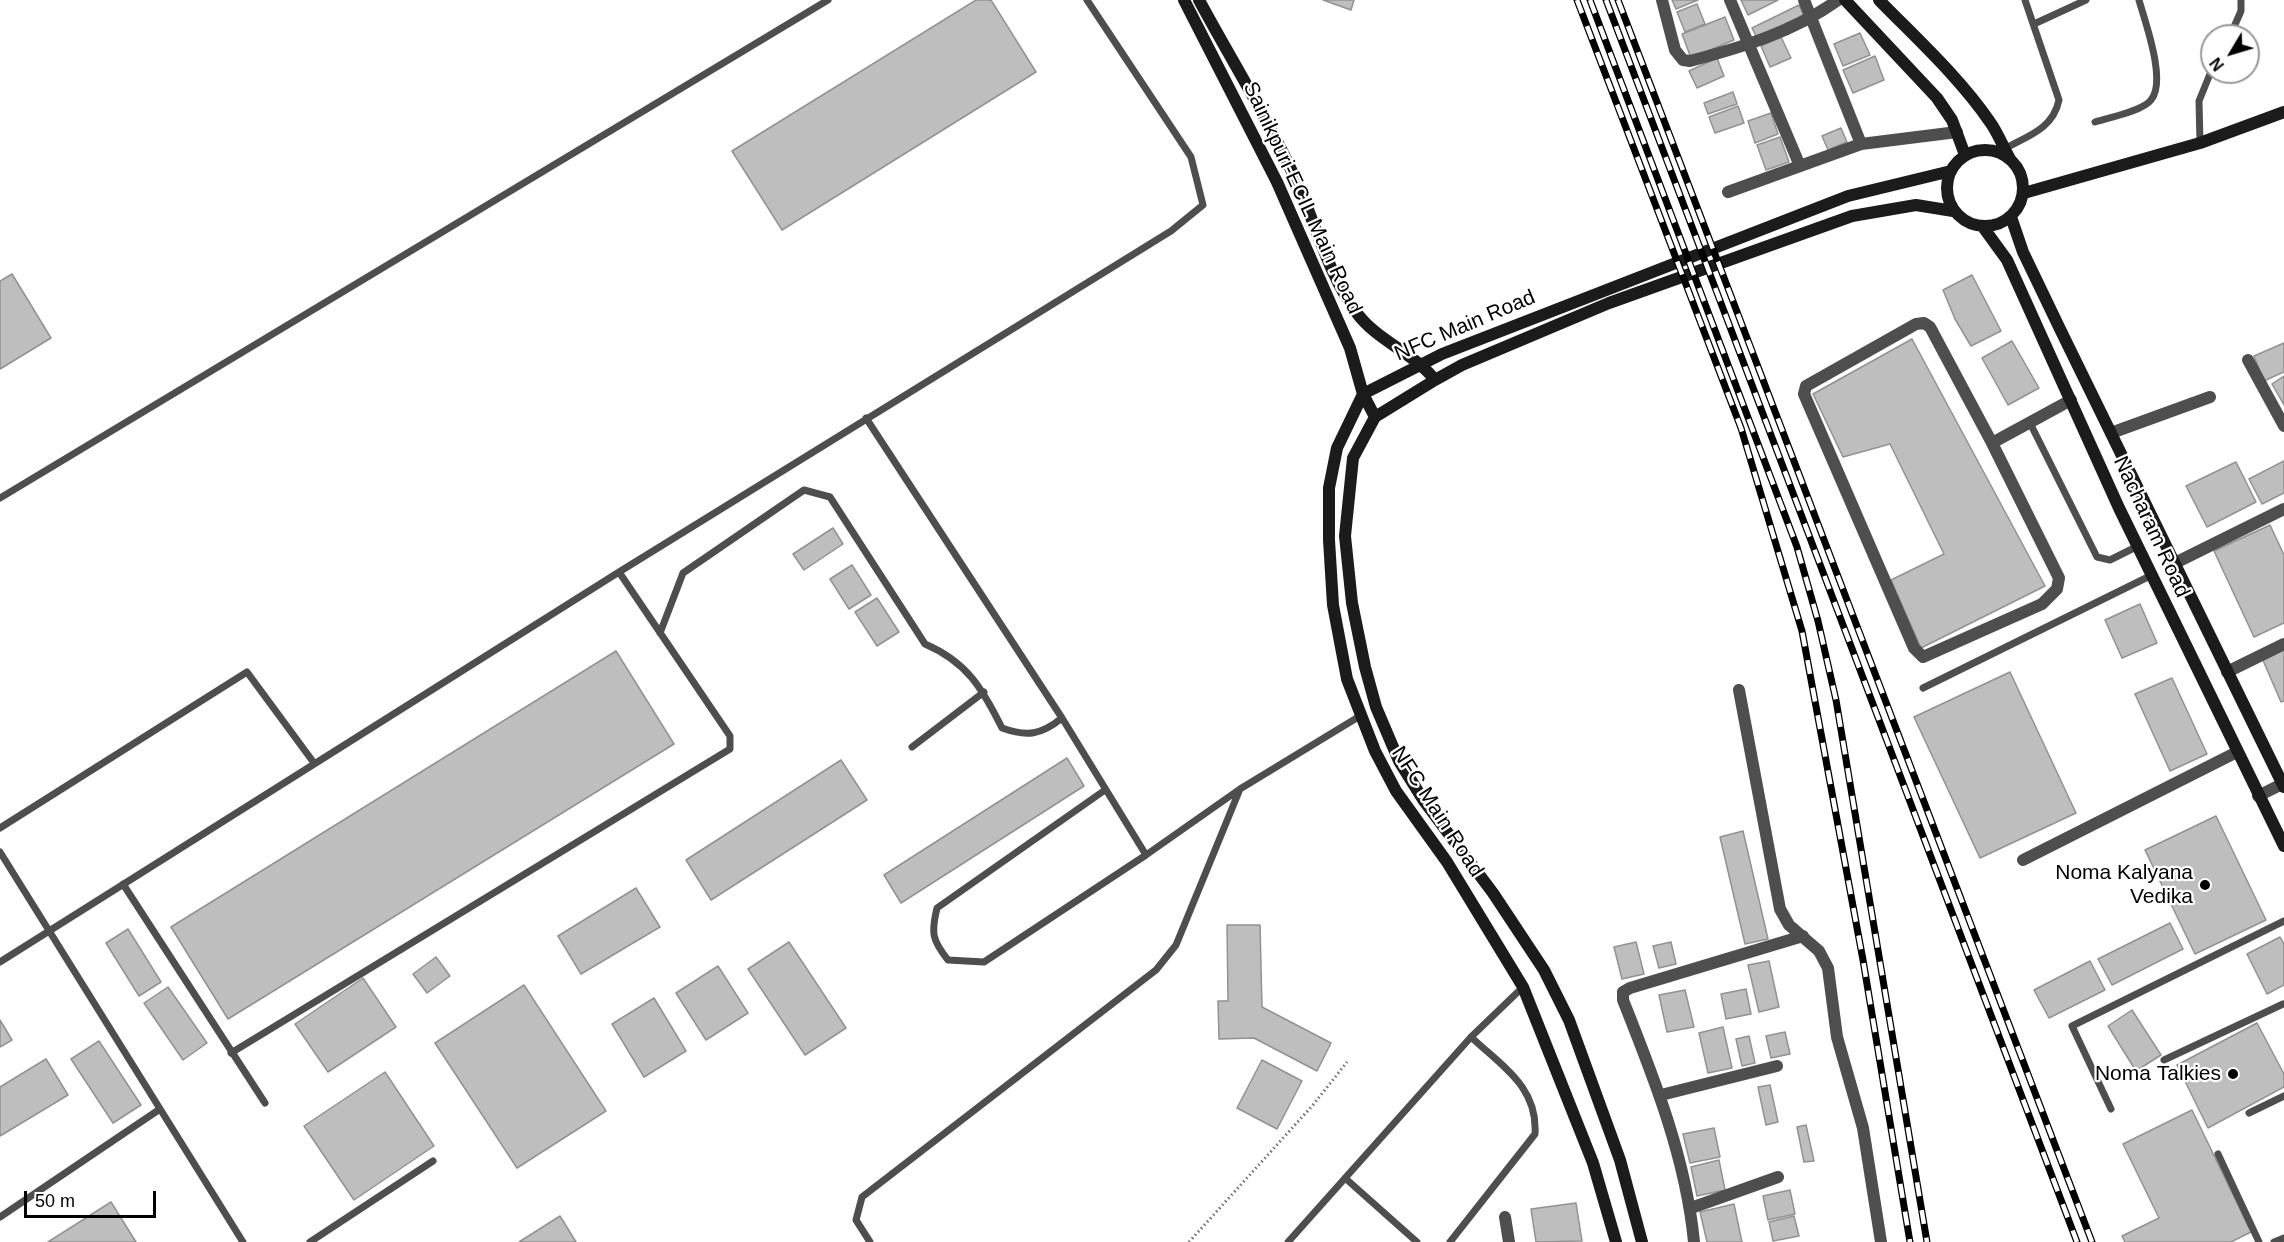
<!DOCTYPE html>
<style>
body{margin:0}
#map{position:relative;width:2284px;height:1242px;overflow:hidden;background:#fff;font-family:Arial,sans-serif}
canvas{display:block}
.north{position:absolute;left:2200px;top:24px;width:60px;height:60px;box-sizing:border-box;background:#fff;border:2px solid #999;border-radius:50%;rotate:232deg;font-size:16px;font-weight:700;line-height:24px;text-align:center;color:#000}
.north::after{content:'';display:block;margin:auto;width:21px;height:27px;background:#000;clip-path:polygon(50% 0,100% 100%,50% 72%,0 100%)}
.scale{position:absolute;left:24px;top:1191px;width:132px;height:27px;box-sizing:border-box;border:3px solid #000;border-top:0;padding-left:8px;font-size:18px;line-height:21px;white-space:nowrap;color:#000;-webkit-text-stroke:4px #fff;paint-order:stroke}
</style>
<div id="map">
<canvas width="2284" height="1242"></canvas>
<div class="north">N</div>
<div class="scale">50 m</div>
</div>
<script>
const g = document.querySelector('canvas').getContext('2d');
g.lineJoin = 'round';
function fillPath(path, color) {
  g.fillStyle = color;
  g.fill(path, 'evenodd');
}
function stroke(path, color, width, dash) {
  g.strokeStyle = color;
  g.lineWidth = width;
  g.lineCap = dash ? 'butt' : 'round';
  g.setLineDash(dash || []);
  g.stroke(path);
}
function drawText(font, color, halo, rows, align = 'center') {
  g.font = font + ' Arial,sans-serif';
  g.lineWidth = 4.5;
  g.setLineDash([]);
  g.textBaseline = 'middle';
  g.strokeStyle = halo;
  g.fillStyle = color;
  for (const [text, x, y, turn = 0] of rows) {
    g.save();
    g.translate(x, y);
    g.rotate((+turn || 0) * Math.PI / 180);
    g.textAlign = isNaN(turn) ? turn : align;
    if (halo) g.strokeText(text, 0, 0);
    g.fillText(text, 0, 0);
    g.restore();
  }
}
const building = new Path2D(`
 M976,0H991L1036,72L782,230L732,151Z
 M1323,0H1354L1351,10Z
 M1672,0H1698L1676,9Z
 M1741,0H1778L1748,15Z
 M1697,4L1705,24L1685,32L1677,12Z
 M1799,5L1804,16L1757,38L1752,28Z
 M1725,17L1734,40L1691,58L1682,34Z
 M1860,33L1870,55L1843,66L1834,44Z
 M1781,37L1791,58L1770,67L1761,46Z
 M1875,56L1884,80L1853,93L1843,70Z
 M1717,58L1724,76L1697,88L1689,71Z
 M1733,92L1737,104L1708,114L1704,103Z
 M1738,106L1744,123L1715,133L1709,117Z
 M1771,113L1778,134L1755,143L1748,121Z
 M1841,128L1847,142L1828,150L1822,136Z
 M1780,137L1789,162L1766,170L1757,145Z
 M12,274L51,338L0,369V281Z
 M1972,275L2001,331L1971,346L1955,319L1943,290Z
 M1912,339L2045,586L1921,648L1891,580L1944,554L1890,444L1843,457L1813,394Z
 M2012,341L2039,388L2008,405L1982,358Z
 M2284,343V372L2264,381L2254,356Z
 M2284,376V405L2272,384Z
 M2284,461V493L2262,504L2249,479Z
 M2236,462L2256,502L2207,527L2186,486Z
 M2270,525L2284,555V623L2254,637L2214,551Z
 M833,528L843,544L804,570L793,554Z
 M852,565L871,595L849,609L830,579Z
 M877,598L899,632L877,646L855,612Z
 M2140,604L2157,643L2122,658L2105,620Z
 M2284,648V701L2281,702L2262,658Z
 M616,651L674,744L228,1019L171,927Z
 M2010,672L2076,813L1980,858L1914,717Z
 M2172,678L2207,754L2170,771L2135,694Z
 M1067,758L1084,786L901,903L884,875Z
 M841,760L867,800L711,900L686,860Z
 M2216,816L2266,920L2195,954L2145,850Z
 M1743,831L1768,939L1745,944L1720,837Z
 M636,888L660,927L581,974L558,936Z
 M2170,923L2183,949L2112,985L2098,959Z
 M1227,925H1260L1262,1007L1331,1043L1317,1071L1254,1038L1219,1039L1218,1001H1228Z
 M128,929L161,982L139,996L106,943Z
 M2280,937L2284,944V985L2267,994L2247,954Z
 M789,942L846,1028L805,1055L748,969Z
 M1636,942L1644,974L1622,979L1614,947Z
 M1671,942L1676,964L1659,968L1653,946Z
 M436,957L450,976L427,993L413,974Z
 M1769,961L1779,1007L1759,1012L1748,965Z
 M2090,961L2105,990L2049,1018L2034,990Z
 M718,966L748,1013L706,1040L676,993Z
 M363,978L396,1027L328,1072L295,1024Z
 M524,985L606,1111L517,1168L435,1043Z
 M168,987L207,1043L183,1060L144,1003Z
 M1746,989L1751,1014L1726,1019L1721,994Z
 M1685,990L1694,1027L1667,1032L1659,995Z
 M654,998L686,1051L644,1077L612,1024Z
 M2132,1010L2161,1055L2136,1071L2108,1026Z
 M0,1020L12,1040L0,1047Z
 M2257,1023L2284,1074V1087L2208,1128L2177,1065Z
 M1723,1027L1732,1068L1708,1073L1699,1033Z
 M1785,1032L1790,1054L1771,1058L1766,1036Z
 M1749,1036L1755,1063L1742,1066L1736,1039Z
 M99,1041L141,1105L113,1123L71,1059Z
 M46,1059L68,1095L0,1136V1087Z
 M1262,1060L1302,1081L1277,1129L1237,1108Z
 M385,1072L434,1146L354,1200L304,1126Z
 M1770,1085L1778,1122L1766,1125L1758,1087Z
 M2192,1110L2251,1232L2231,1242H2125L2122,1236L2159,1218L2123,1144Z
 M1806,1125L1814,1161L1804,1162L1797,1127Z
 M1714,1128L1720,1157L1690,1163L1683,1134Z
 M1719,1160L1725,1190L1697,1196L1691,1167Z
 M1790,1190L1795,1214L1768,1220L1763,1196Z
 M111,1202L136,1242H48Z
 M1576,1203L1582,1241L1536,1242L1531,1209Z
 M1734,1204L1742,1242H1707L1700,1212Z
 M560,1216L576,1242H519Z
 M1794,1216L1799,1236L1773,1241L1769,1222Z`);
const path = new Path2D(`
 M1189,1242L1313,1105L1347,1062`);
const lane = new Path2D(`
 M2034,24L2086,0
 M2230,36L2241,11V0
 M2095,122C2108,118 2143,111 2151,100C2167,81 2145,22 2139,0
 M2200,143L2199,101L2212,69
 M2004,149C2028,136 2053,129 2059,100L2025,0
 M866,418L1062,718L1146,855L1240,789L1360,716
 M2030,423L2097,557L2110,560L2138,546
 M0,498L828,0
 M660,633L683,573L804,490L830,497L925,644C967,662 982,688 1002,728C1027,737 1041,735 1062,718
 M1923,688L2152,575
 M912,747L984,692
 M1105,790L937,908C931,933 932,940 948,960L984,962L1146,855
 M0,828L247,672L314,763
 M0,852L243,1242
 M123,884L265,1103
 M0,962L619,572L1171,231L1203,205L1191,157L1087,0
 M231,1053L730,749V736L619,572
 M2164,1060L2283,1004
 M2111,1109L2072,1026L2284,921
 M2249,1113L2284,1096
 M2218,1154L2259,1242
 M1345,1178L1417,1242
 M0,1217L160,1109
 M310,1242L433,1161
 M870,1242L856,1220L862,1197L1156,970L1176,945L1240,789
 M1288,1242L1471,1037L1523,987
 M1450,1242L1535,1134C1538,1087 1503,1067 1471,1037
 M2274,1242L2284,1238`);
const street = new Path2D(`
 M1662,0L1675,50L1683,60L1690,61C1743,47 1793,32 1838,0
 M1730,0L1800,166L1861,144L1957,132
 M1804,0L1861,144
 M1728,192L1800,166
 M2248,360L2284,426
 M2111,433L2210,397
 M1992,443L1930,327L1924,323L1916,324L1806,386L1804,394L1914,648L1923,657L2042,604L2057,589L2059,578L1992,443L2071,400
 M2173,564L2284,509
 M2227,672L2284,644
 M1739,690L1780,909L1789,925L1819,951L1828,968L1837,1037L1863,1128L1881,1242
 M2258,796L2284,783
 M2023,860L2237,752
 M1661,1095L1777,1066
 M1691,1208L1778,1177
 M1505,1217L1509,1242
 M1694,1242C1686,1158 1654,1078 1623,1000V992L1630,988L1803,936`);
const secondary = new Path2D(`
 M1184,0L1277,182L1350,348L1363,394L1375,417
 M1199,0C1230,58 1267,116 1294,176C1315,221 1327,272 1356,312C1377,341 1413,352 1435,380
 M1845,0L1937,98L1952,120L1965,155
 M1879,0C1917,39 1959,77 1990,122C1998,133 2003,147 2010,159
 M1947 188a38 38 0 1 1 76 0a38 38 0 1 1-76 0Z
 M2024,193L2200,143L2284,112
 M2011,217L2023,252L2060,329L2284,787
 M1983,227L2007,260L2119,508L2284,846
 M1616,1242L1593,1163L1523,987L1447,862L1396,791L1375,751L1347,679L1333,605L1329,540V488L1337,448L1363,394L1442,354L1848,196L1951,171
 M1642,1242L1620,1160L1569,1020L1544,970L1493,893L1424,801L1399,761L1376,707L1365,667L1352,603L1345,536L1353,458L1375,417L1435,380L1462,365L1609,303L1852,216L1916,205L1953,211`);
const rail = new Path2D(`
 M1577,0L1741,428L1802,631L1863,960L1910,1242
 M1590,0L1797,547L1818,621L1836,700L1927,1242
 M1606,0L2077,1242
 M1618,0L2092,1242`);
const markers = [
 [2205,885,6,"#000"],
 [2233,1074,6,"#000"]
];
const streetNames = [
 ["Sainikpuri-ECIL Main Road",1302,198,65],
 ["NFC Main Road",1465,326,-23],
 ["Nacharam Road",2151,527,65],
 ["NFC Main Road",1437,812,57]
];
const poiNames = [
 ["Noma Kalyana",2193,873],
 ["Vedika",2193,897],
 ["Noma Talkies",2221,1074]
];
fillPath(building, '#bebebe');
stroke(building, '#929292', 1.5);
stroke(path, '#707070', 3, [1.5, 3]);
stroke(lane, '#4e4e4e', 7);
stroke(street, '#4e4e4e', 12);
stroke(secondary, '#1b1b1b', 12);
stroke(rail, '#000', 7);
stroke(rail, '#fff', 4.5, [14]);
for (const [x, y, r, color] of markers) {
  const dot = new Path2D();
  dot.arc(x, y, r, 0, 2 * Math.PI);
  g.fillStyle = color;
  g.fill(dot);
  stroke(dot, '#fff', 2);
}
drawText('21px', '#000', '#fff', streetNames);
drawText('21px', '#000', '#fff', poiNames, 'right');
</script>
